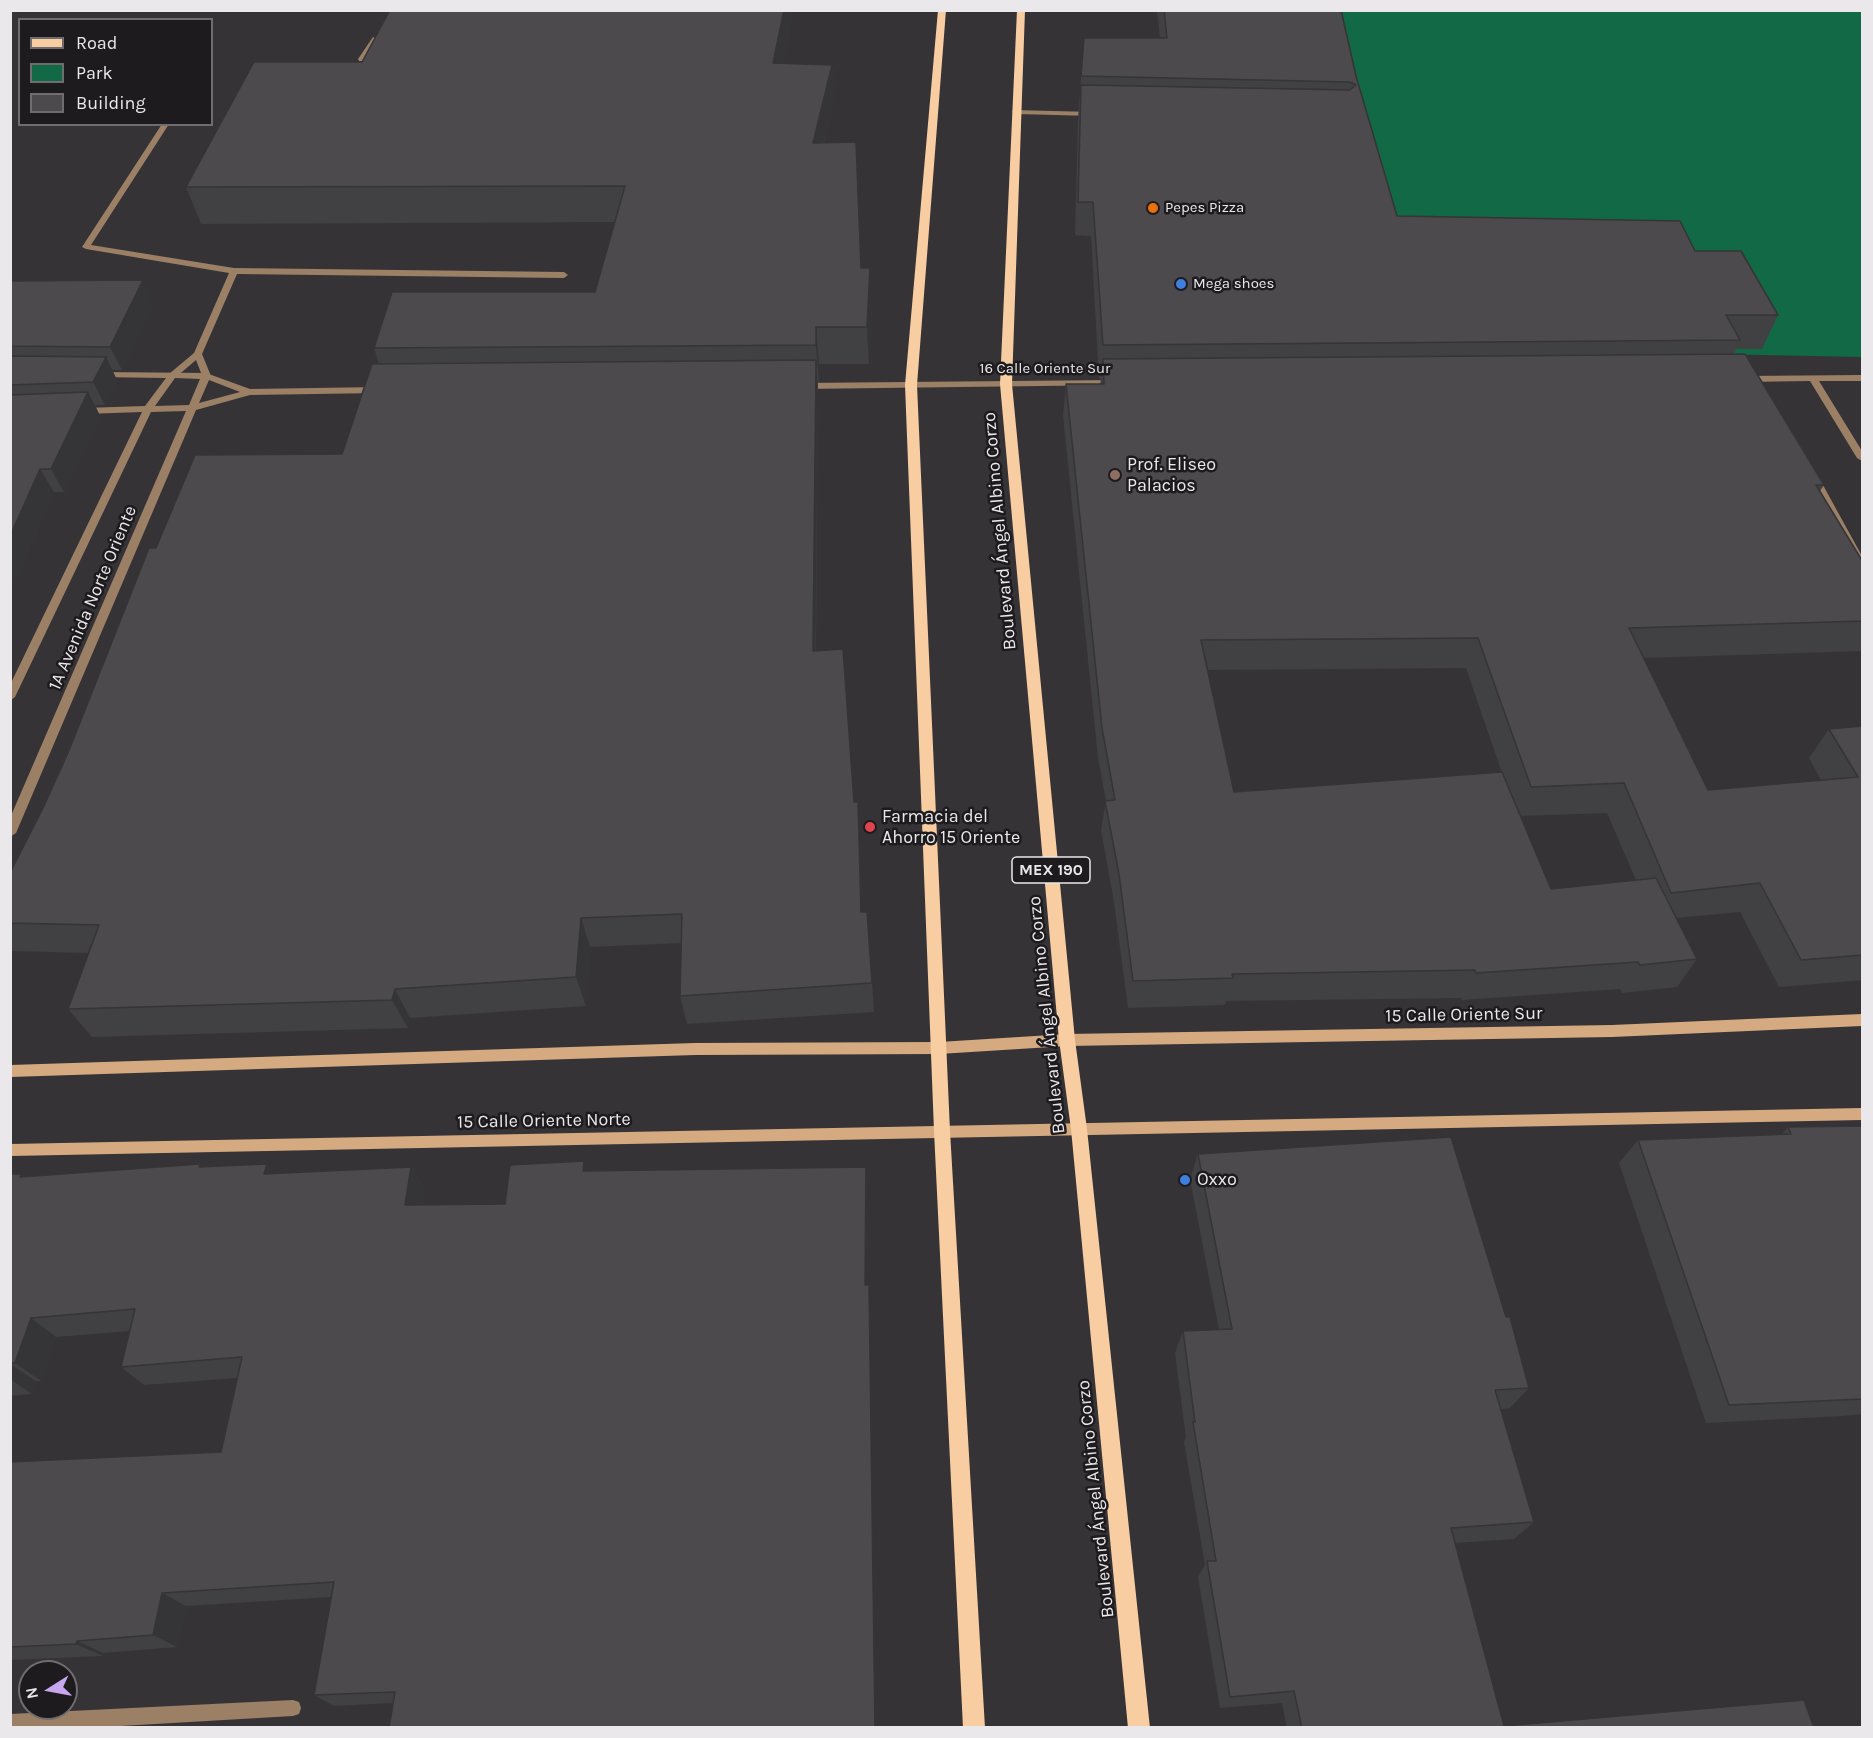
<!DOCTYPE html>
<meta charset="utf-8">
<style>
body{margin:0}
#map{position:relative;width:1873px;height:1738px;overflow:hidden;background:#363337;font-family:Karla,sans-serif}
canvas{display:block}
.frame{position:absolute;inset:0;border:12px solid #eae8ea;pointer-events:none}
.legend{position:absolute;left:18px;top:18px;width:195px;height:108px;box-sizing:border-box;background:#1d1b1d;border:2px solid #6f6d6f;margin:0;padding:8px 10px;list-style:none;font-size:18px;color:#eae8ea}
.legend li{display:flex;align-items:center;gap:12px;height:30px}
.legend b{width:30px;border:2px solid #6f6d6f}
.north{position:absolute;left:18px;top:1660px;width:60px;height:60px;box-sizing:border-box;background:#1d1b1d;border:2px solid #6f6d6f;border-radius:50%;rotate:259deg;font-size:16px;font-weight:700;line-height:24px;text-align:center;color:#eae8ea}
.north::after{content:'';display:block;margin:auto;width:21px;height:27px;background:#c8a6ef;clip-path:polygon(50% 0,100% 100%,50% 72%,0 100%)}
</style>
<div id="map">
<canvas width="1873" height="1738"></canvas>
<div class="frame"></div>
<ul class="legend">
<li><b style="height:8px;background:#f9cda2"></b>Road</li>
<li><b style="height:16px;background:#126946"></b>Park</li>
<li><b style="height:16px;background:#4c4a4d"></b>Building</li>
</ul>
<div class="north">N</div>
</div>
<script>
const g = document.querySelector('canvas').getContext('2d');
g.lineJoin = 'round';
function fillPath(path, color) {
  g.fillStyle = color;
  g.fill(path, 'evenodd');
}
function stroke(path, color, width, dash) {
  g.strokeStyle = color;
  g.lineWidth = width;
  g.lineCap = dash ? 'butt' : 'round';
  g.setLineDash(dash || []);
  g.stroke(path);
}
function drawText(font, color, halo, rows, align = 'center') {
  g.font = font + ' Karla,sans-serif';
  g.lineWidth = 5;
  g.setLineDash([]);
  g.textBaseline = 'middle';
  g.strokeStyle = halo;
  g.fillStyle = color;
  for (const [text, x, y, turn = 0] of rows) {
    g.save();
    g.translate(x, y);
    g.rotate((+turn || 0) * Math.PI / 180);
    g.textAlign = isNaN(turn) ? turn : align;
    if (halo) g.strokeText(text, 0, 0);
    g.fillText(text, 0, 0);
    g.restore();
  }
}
const green = new Path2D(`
 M1330,11H1862V357L1713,354L1383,250Z`);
const service = new Path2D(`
 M373,37L380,39L365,61H359L358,59Z
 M162,124H169L91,245L234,268L564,272L568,275L564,278L237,274L202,354L211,376L206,379L203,378L196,360L175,378H169V374L194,353L229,273L86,249L82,247Z
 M293,1700L299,1702L301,1708L299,1714L293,1716L86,1728H10V1714Z`);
const minor = new Path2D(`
 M1013,110L1093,112L1097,114L1093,116L1016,114L1012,112Z
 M99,372L206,373L250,389L379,387L384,390L379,393L250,395L196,410L16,833L10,837V818L186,411L151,412L15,697L10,701V685L142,412L84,414L79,411L84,408L145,406L166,378L96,377L94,375ZM175,378L200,379L189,405L155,406ZM209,380L240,392L199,403Z
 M1862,375V381H1819L1862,451V461L1857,458L1810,381L1743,382L1738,379L1743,376Z
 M1117,380L1122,383L1120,385L801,389L796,386L801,383Z
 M1813,473L1818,476L1862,556V567L1857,564L1808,476Z`);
const secondary = new Path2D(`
 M1862,1014V1026L1612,1037L1067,1046L939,1054L695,1055L10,1077V1065L695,1043L939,1042L1067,1034L1612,1025Z
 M1862,1108V1120L10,1156V1144Z`);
const primary = new Path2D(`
 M938,10H946L917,385L950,1131L985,1728H963L934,1131L905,385Z
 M1017,10H1025L1012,384L1075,1040L1087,1129L1150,1728H1128L1071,1129L1059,1040L1000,384Z`);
const wall = new Path2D(`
 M1157,10H1341L1356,76L1397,216L1695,251L1778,315L1762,349H1736L1734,354L1824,485L1820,491L1863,562V651L1644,658L1708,790L1821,780L1809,758L1829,729L1863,726V980L1779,987L1740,912L1676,918L1697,959L1677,987L1622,993L1620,989L1462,1000L1461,998L1226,1001L1225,1005L1128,1008L1114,902L1101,830L1106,801L1098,758L1063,415L1066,384H1100L1101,379H1099L1091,236L1075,235L1078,118L1084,38H1160ZM1466,668L1502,773L1234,792L1207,670ZM1607,813L1636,880L1551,889L1521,816Z
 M793,12L783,63L832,65L834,100L824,143L872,305L869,364H819V382H818V392L816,651L854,802L860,833L862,912L872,983L874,1012L687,1024L680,996L681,943L590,947L586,1006L410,1018L408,1028L92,1037L68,1009L89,953L11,951L10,950V873L43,808L156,548L342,454L379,364L374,348L595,292L615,222L201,224L186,187L362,62Z
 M10,281L153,303L122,370H112L117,380L105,405H95L100,416L64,492H54L10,592Z
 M1863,1126V1414L1843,1416L1706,1423L1619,1163L1638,1140L1781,1135L1788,1127Z
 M1198,1154L1506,1317L1529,1388L1510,1408L1501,1409L1534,1522L1514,1539L1455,1543L1504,1726L1814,1728H1287L1282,1703L1220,1708L1198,1577L1205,1565L1184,1442L1186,1438L1175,1353L1183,1331L1219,1330L1190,1179Z
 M267,1164L274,1173L411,1167L424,1189L422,1204H505L588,1171L866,1167L868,1189L867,1285L871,1305L393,1703L334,1706L314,1695L331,1597L186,1606L177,1647L103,1653V1656L10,1660V1462L221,1452L237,1378L144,1385L121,1367L130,1331L56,1337L41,1381H36L32,1394L10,1396V1174L24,1176Z`);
const shadedWall = new Path2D(`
 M784,10H793V12L776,98L773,63Z
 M832,65L834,100L815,179L813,143Z
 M870,268L872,305L869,364L867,327Z
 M143,280L153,303L122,370L110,347Z
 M816,327L819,364V382L816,345Z
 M106,357L117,380L105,405L93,382Z
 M816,360L818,392L815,683L813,651Z
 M88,392L100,416L64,492L51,469Z
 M40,469L54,492L10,592V536Z
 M858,802L860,833L863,942L861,912Z
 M581,918L590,947L586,1006L576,977Z
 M395,989L410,1018L408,1028L392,1000Z
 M584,1161L593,1183L583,1171Z
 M267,1164L284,1186L264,1174Z
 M411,1167L424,1189L419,1226L405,1205Z
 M866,1167L868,1189L867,1305L865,1285Z
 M869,1285L871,1305L877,1728H875Z
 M31,1318L56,1337L41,1381L15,1363Z
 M10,1364L36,1381L32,1394L10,1379Z
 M162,1593L186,1606L177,1647L153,1635Z
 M77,1641L103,1653V1656L76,1644Z`);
const building = new Path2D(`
 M390,10H784L773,63L832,65L813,143L856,142L861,268H870L867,327H816V345L374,348L392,292H595L625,186L186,187L254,62H362Z
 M1164,10H1341L1356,76L1397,216L1680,221L1695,251H1741L1778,315H1726L1740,340L1103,345L1093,202H1078L1081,85L1350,90L1356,85L1350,82L1081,76L1084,38H1167Z
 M143,280L110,347L10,346V281Z
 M1745,354L1824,485H1816L1863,562V621L1629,628L1708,790L1858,777L1829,729L1863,726V955L1801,960L1760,883L1671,893L1624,783L1531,787L1478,638L1201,640L1234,792L1502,772L1551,889L1656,878L1697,959L1640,965L1638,962L1476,973L1475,970L1232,974L1233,978L1133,981L1119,874L1105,801L1115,800L1102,728L1066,384H1104L1103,359Z
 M10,356L106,357L93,382L10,385Z
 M816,360L813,651L843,649L854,802H858L861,912H867L872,983L680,996L682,914L581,918L576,977L395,989L392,1000L68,1009L99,925L10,923V873L43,808L68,753L149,548H156L195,455L342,454L372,364Z
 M88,392L51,469H40L10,536V395Z
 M1863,1126V1399L1729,1405L1638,1140L1791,1134L1788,1127Z
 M1451,1137L1506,1317H1510L1529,1388L1495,1390L1534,1522L1451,1528L1504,1726L1804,1700L1814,1728H1302L1294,1691L1230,1697L1207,1561H1216L1193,1422H1195L1183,1331L1232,1329L1198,1154Z
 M584,1161L583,1171L866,1167L865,1285H869L875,1728H389L395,1692L314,1695L334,1582L162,1593L153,1635L77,1641L76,1644L10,1647V1462L221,1452L242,1357L121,1367L135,1309L31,1318L15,1363H10V1174H21L20,1177L200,1164L199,1167L267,1164L264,1174L411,1167L405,1205L505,1204L510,1165Z`);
const markers = [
 [1153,208,6,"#e8710a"],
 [1181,284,6,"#3f7fe0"],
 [1115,475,6,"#8d6e63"],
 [870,827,6,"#e0444e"],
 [1185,1180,6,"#3f7fe0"]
];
const farPoinames = [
 ["Pepes Pizza",1165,208],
 ["Mega shoes",1193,284]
];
const farStreetnames = [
 ["16 Calle Oriente Sur",1045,369]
];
const shields = [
 [1051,870,78]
];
const shieldNames = [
 ["MEX 190",1051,870]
];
const poiNames = [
 ["Prof. Eliseo",1127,465],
 ["Palacios",1127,486],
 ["Farmacia del",882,817],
 ["Ahorro 15 Oriente",882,838],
 ["Oxxo",1197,1180]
];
const streetNames = [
 ["Boulevard Ángel Albino Corzo",1000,531,-95],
 ["1A Avenida Norte Oriente",93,598,-67],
 ["Boulevard Ángel Albino Corzo",1047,1015,-96],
 ["15 Calle Oriente Sur",1464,1015,-1],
 ["15 Calle Oriente Norte",544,1121,-1],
 ["Boulevard Ángel Albino Corzo",1096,1499,-96]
];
fillPath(green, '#126946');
fillPath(service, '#9b8066');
fillPath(minor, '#9b8066');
fillPath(secondary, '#d5aa80');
fillPath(primary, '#f9cda2');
fillPath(wall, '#414042');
fillPath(shadedWall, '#353436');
fillPath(building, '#4c4a4d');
stroke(building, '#353436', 1.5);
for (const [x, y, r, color] of markers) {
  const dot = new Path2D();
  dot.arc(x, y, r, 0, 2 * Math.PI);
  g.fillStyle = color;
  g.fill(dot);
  stroke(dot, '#1d1b1d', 2);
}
drawText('15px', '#eae8ea', '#1d1b1d', farPoinames, 'left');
drawText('15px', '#eae8ea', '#1d1b1d', farStreetnames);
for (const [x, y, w] of shields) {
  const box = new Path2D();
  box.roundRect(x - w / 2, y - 13, w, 26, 4.5);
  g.fillStyle = '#1d1b1d';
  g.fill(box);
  stroke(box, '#eae8ea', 1.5);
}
drawText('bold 16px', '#eae8ea', null, shieldNames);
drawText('18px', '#eae8ea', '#1d1b1d', poiNames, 'left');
drawText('18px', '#eae8ea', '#1d1b1d', streetNames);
</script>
